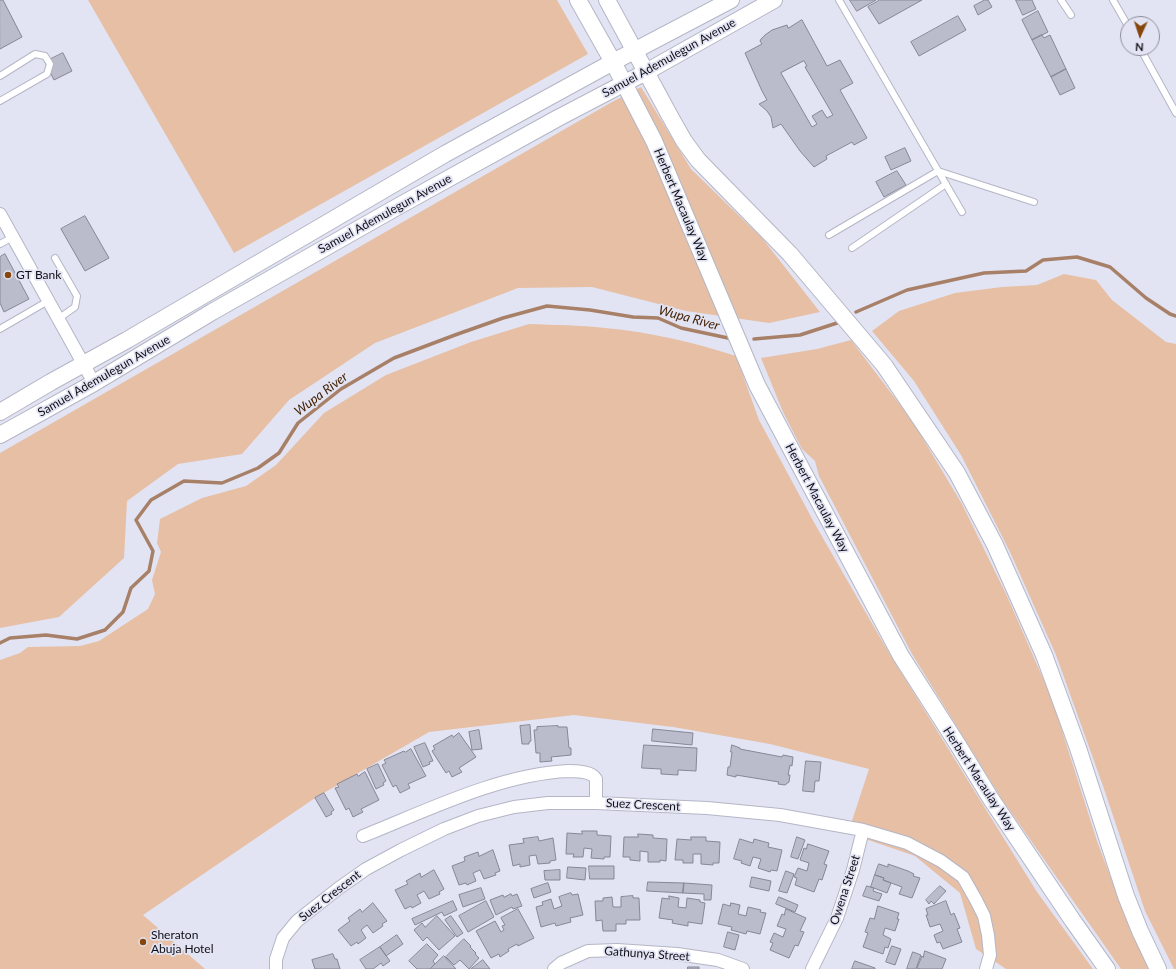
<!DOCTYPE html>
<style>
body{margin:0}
#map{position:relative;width:1176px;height:969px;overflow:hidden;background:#e2e4f4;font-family:Lato,sans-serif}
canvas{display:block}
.north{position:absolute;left:1120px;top:16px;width:40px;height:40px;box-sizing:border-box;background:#e2e4f4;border:1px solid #8d8e9a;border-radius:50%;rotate:183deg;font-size:11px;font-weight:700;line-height:16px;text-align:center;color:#0e0e14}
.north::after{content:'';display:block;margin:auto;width:14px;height:18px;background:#86460c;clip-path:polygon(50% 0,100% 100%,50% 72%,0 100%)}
</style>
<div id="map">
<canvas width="1176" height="969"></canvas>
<div class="north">N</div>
</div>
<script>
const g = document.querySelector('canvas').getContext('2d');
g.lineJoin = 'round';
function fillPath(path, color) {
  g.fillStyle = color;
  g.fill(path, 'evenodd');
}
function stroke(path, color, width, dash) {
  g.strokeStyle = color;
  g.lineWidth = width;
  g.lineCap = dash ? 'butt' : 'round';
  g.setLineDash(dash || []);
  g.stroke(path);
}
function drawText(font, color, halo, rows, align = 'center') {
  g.font = font + ' Lato,sans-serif';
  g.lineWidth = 3.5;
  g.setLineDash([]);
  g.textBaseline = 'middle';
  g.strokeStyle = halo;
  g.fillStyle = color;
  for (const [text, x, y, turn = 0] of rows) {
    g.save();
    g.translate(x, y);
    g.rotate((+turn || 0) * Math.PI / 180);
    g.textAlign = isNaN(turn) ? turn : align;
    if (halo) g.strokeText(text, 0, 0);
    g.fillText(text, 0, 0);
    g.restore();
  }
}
const green = new Path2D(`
 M88,0H557L588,54L234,253Z
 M641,87L691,169L762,238L820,312L769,323L686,311L592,287L518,288L375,343L289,400L242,454L178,464L127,501L124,558L59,617L0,628V453L612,102Z
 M1064,274L1096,280L1112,300L1166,342L1176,344V969H1174L1145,911L1103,786L1056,655L1010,552L961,455L914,381L872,331L899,311L955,293L1002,287L1037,285Z
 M529,324C554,325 580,325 605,328C649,332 693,342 736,356L759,420L816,526L889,653L1037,892L1093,969H1006L976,949L960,893L915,856L848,833L869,769L770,744L673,727L574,715L429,732L315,798L143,915L205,969H0V660L20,653L28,647L80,646L99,641L148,609L155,594L152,580L161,552L157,543L160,519L202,498L246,486L276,465L324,413L386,375L471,342Z
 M851,340L913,422L962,504L1007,596L1052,699L1097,841L1129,926L1150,969H1121L1001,798L912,654L819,476L815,461L802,449L783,412L761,358L817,349Z`);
const stream = new Path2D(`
 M856,312L907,290L984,273L1026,271L1043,260L1077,257L1110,267L1146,298L1170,314L1176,316
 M754,339L800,335L837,323
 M0,643L10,638L46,635L77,639L105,630L123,612L131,588L149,571L153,551L136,520L151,500L184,481L222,483L258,468L279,453L298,423L341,389L394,358L455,335L503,318L547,306L590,310L633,317L658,318L681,328L728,338`);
const building = new Path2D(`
 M0,0H3L22,37L0,49Z
 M850,0H876L857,11Z
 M880,0H922L879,24L868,7Z
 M985,0H988L992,7L978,15L974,6Z
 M1016,0H1032L1036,9L1023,15Z
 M1038,11L1048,32L1032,40L1022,20Z
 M958,16L966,30L919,56L911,42Z
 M802,20L827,66L840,60L853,83L840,90L867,138L854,145L852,142L826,156L827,159L814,167L800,151L781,124L773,128L771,117L767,111L759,104L767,100L762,91L745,53L762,44L760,41L761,39L765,35L772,30L787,25L788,28ZM804,61L807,66L805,67L833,115L827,118L822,110L812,116L817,124L812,127L781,73Z
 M1042,35L1044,38L1050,35L1066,69L1051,77L1032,40Z
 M63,53L72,71L54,80L45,62Z
 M1066,69L1075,88L1060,95L1051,77Z
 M905,148L911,161L891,170L885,157Z
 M897,171L906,185L884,197L876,182Z
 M85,216L109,258L85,271L61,229Z
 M5,254L29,299L4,312L0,303V257Z
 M530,725L531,741L529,742V744H522L520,726Z
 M558,726V727H567L569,748H571V755L551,757L552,761L540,762V753H536L534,730H537V727Z
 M653,729L693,733L692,745L652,741Z
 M479,730L482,749L472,750L469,732Z
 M459,733L476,757L459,768L462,772L452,777L449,771L446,773L432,751L435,749L433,746L452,735L453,737Z
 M425,743L433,761L429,762L430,764L423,767L414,747Z
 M644,745L697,748L696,771L678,770V775L661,774V769L642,768Z
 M732,745L740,748V749L782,757L783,755L793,757L792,766L790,765L788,775H790L789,782L785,785L778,784L779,782L736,775V777L727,775L728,767H730L732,752H731Z
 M411,749L426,776L408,784L410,788L400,793L396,785L393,787L382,765L386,763L384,760L404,751L405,752Z
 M806,761L821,762L819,781H815L814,792L803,791Z
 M378,764L386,781L383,783L384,785L376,789L367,769Z
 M365,772L379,800L361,809L363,812L353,817L349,808L346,810L335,788L339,787L337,784L357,774L358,776Z
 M324,793L334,810L331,812L332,814L326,817L315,798Z
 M582,831H597V835L611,836L610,857H604V859L591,858L592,849L584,848L583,857H573L574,854H566L567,833L582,834Z
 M638,834L653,835V838L667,839L666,861L660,860V862H648V852L640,851V861L630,860V857H623L624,837H638Z
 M538,837L539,841L553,838L556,860L550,861V863L538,864L536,855L529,856L530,865L520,867V864L513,866L509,845L524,843L523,839Z
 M691,837H706V841L720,842L719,863H713V865L701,864V854H693V863H683V860H675L677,839L691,840Z
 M797,837L805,840L798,859L791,857Z
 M740,839L753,843L754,839L769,843L768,847L782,850L777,871L771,870L770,872L758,868L761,859L753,857L750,866L741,863L742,861L734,859Z
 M808,844L829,851L824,864L827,865L822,880L819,879L814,892L795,885L797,878L794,877L798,868L807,871L809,863L800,860L804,848L806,849Z
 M493,850L500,871L495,873L496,875L484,879L480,870L473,873L476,881L467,885L466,883L459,885L452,866L465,861L464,857L478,852L479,856Z
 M879,864L888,867V864L908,871L914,874L913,876L920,878L912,898L899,894L902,887L883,880L884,878L875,875Z
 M589,866H614V879H590Z
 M568,867L586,868L585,880L567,878Z
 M434,870L444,889L439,892L440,894L429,899L424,891L417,895L421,903L412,908L411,906L405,909L395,890L408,884L406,881L420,873L421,877Z
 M560,870V880H545L544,871Z
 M786,871L794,874L787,893L779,891Z
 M875,875L884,878L883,880L891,883L887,893L871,887Z
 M752,877L771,881L769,891L750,887Z
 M648,882L684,883L683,893L647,891Z
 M548,883L551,892L534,898L531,889Z
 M684,883L712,885L711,900H704V894L683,893Z
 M867,886L874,888L873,891L882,894L879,901L863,896Z
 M940,886L946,891L934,904L931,901L929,904L926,900Z
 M481,888L485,899L463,907L459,895Z
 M571,893L572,895L578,894L583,915L570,918L571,922L556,926L555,923L541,927L536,907L543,905L542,902L551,899L554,909L562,906L559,897Z
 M511,894L512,896L517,894L522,906L513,909L512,907L496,915L490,900L503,895L504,897Z
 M633,896V898H639L640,920H626V924H616V931H603L602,920L596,921L595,901H603V898L612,897L613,907H621V897Z
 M669,896L679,898L678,907L686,908L687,898L700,900V902L705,903L702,924L688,922V926L672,923L673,920L659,918L662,898L669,899Z
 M779,897L798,905L795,912L776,904Z
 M453,901L457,910L444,916L442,912L415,925L412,919Z
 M486,901L494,917L468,932L459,916Z
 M946,901L951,915L954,913L960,928L957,929L962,942L943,949L940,942L937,943L934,935L943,931L940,924L930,927L926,915H928L926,909Z
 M373,903L387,921L382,924L383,926L373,933L367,925L361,930L366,938L358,944L357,942L351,946L338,930L350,921L348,918L360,909L362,912Z
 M731,903L740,905L738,914L746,916L748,907L761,910L760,912L766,913L760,934L747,931L746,934L731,930L732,927L718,924L723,904L730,906Z
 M878,906L899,913L897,919H899L895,931L885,928L883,935L891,939L888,948L885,947L883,954L863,947L868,933L865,932L870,918L874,919Z
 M518,909L534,938L518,946L517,944L508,949L509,951L500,957L499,954L491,958L476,931L495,921L501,932L504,930L502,926L505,925L501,918Z
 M786,909L806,918L800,931L804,932L798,946L795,945L789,958L770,950L773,943L770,942L774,933L783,937L786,929L777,926L782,914L784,915Z
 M437,916L455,936L439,950L427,937L423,941L414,930L422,923L425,927Z
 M451,916L463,933L457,937L445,920Z
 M728,932L739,935L735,950L724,947Z
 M397,935L403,944L386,956L380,947Z
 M464,939L471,946L470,947L476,953L475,954L479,958L469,969L460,960L454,965L446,957Z
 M427,944L438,955L433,961L435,964L430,969H417L409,961Z
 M892,946L901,949L895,965L886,962Z
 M380,947L390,961L383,966L381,963L373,969H366L360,960Z
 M925,951L946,959L942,969H920L917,968L922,956L923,957Z
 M913,952L921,955L916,969H907Z
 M333,954L335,959H337L340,969H315L312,960Z
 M444,956L456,969H430L435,964Z
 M483,960L490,969H471Z
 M855,961L875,968V969H852Z
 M688,967H699V969H688Z`);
const lane = new Path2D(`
 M839,0L962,212
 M1061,0L1071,15
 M1113,0L1128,26
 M1140,48L1176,113
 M0,76L35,54L45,56L50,64L47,74L0,101
 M829,235L938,171L1034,202
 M0,244L13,237
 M852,248L946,184
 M55,258L77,296L75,307L58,319
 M0,329L48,301`);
const street = new Path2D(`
 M0,214L94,383
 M363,836C426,811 500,774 568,771C575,771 586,771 592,775C594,776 595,778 596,779V803
 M276,969V959L283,938L297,921L339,888L366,869L401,850L444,829L478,816L514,807L548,803H596L707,808L780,815L863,830L907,843L941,861L963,877L976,900L984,916L988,935L990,955L986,969
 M554,969L561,963L588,951L617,950L677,954L718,960L743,969
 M812,969L837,918L853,870L863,830`);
const secondary = new Path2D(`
 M578,0L613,62L654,141L757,385L901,656L958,745L991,799L1073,921L1107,969
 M607,0L671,118L684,141L698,160L790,254L884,365L957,473L995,545L1044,655L1078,748L1126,896L1140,931L1158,969
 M0,412L51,382L127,340L445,154L613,62L731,0
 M0,435L94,383L212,312L397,207L558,118L646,72L774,0`);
const markers = [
 [8,275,4,"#86460c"],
 [143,942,4,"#86460c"]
];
const streetNames = [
 ["Samuel Ademulegun Avenue",669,58,-29],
 ["Herbert Macaulay Way",681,205,67],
 ["Samuel Ademulegun Avenue",385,214,-29],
 ["Samuel Ademulegun Avenue",104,376,-30],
 ["Herbert Macaulay Way",817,498,62],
 ["Herbert Macaulay Way",979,779,57],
 ["Suez Crescent",643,805,3],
 ["Owena Street",845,890,-72],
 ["Suez Crescent",330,896,-38],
 ["Gathunya Street",647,954,4]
];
const poiNames = [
 ["GT Bank",16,275],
 ["Sheraton",151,935],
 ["Abuja Hotel",151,949]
];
const waterNames = [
 ["Wupa River",689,318,15],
 ["Wupa River",321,394,-37]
];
fillPath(green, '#e6bfa5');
stroke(stream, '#a88067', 3.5);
fillPath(building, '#babccc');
stroke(building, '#858796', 1);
stroke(lane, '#b4b6c5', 8);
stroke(street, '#b4b6c5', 14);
stroke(secondary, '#b4b6c5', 18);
stroke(lane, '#fff', 6);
stroke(street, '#fff', 12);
stroke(secondary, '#fff', 16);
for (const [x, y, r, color] of markers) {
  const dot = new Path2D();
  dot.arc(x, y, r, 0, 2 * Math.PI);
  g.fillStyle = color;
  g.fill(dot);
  stroke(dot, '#e2e4f4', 1.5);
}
drawText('12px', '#0e0e14', '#e2e4f4', streetNames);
drawText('12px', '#0e0e14', '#e2e4f4', poiNames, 'left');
drawText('italic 13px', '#452103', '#e2e4f4', waterNames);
</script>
